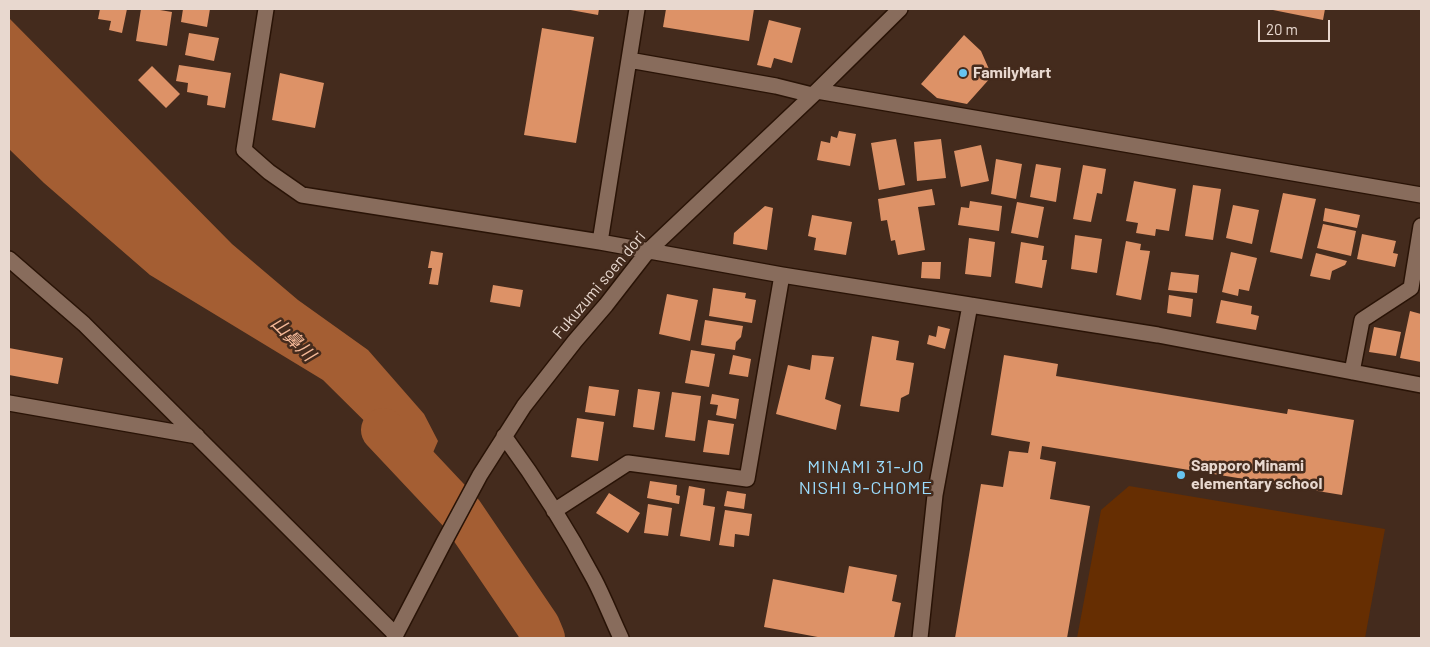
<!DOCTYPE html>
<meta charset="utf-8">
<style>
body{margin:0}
#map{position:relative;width:1430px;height:647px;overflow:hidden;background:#442b1d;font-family:Barlow,sans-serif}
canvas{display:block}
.frame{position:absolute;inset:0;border:10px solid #e8d8cf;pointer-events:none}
.scale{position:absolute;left:1258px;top:20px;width:72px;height:22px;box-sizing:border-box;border:2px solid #e8d8cf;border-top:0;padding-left:6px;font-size:15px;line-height:18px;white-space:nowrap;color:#e8d8cf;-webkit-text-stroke:4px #442b1d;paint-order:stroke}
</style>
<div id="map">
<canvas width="1430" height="647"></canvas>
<div class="frame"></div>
<div class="scale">20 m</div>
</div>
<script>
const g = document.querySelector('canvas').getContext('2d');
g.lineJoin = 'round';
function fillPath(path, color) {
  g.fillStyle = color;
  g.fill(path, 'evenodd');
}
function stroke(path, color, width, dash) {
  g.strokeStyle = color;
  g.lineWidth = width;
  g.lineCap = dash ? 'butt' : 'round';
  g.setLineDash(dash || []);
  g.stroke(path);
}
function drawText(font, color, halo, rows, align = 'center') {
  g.font = font + ' Barlow,"Noto Sans JP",sans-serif';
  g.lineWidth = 5;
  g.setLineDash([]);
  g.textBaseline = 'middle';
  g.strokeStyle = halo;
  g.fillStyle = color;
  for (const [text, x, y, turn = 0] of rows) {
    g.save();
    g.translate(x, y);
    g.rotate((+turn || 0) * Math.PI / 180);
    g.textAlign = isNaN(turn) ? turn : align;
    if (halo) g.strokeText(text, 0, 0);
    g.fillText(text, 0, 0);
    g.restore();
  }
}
const green = new Path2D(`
 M1129,486L1385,529L1365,638H1077L1101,510Z`);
const water = new Path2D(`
 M9,18L232,244L298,300L368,350L424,414L438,441L422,478L323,380L150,275L44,183L9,149Z`);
const river = new Path2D(`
 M383,430L462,514L538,626L543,638`);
const building = new Path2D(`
 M100,9H127L122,33L109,30L111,21L98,19Z
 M141,9H154L172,12L167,46L136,41Z
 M183,9H210L207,27L181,22Z
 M565,9H599L598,15Z
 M666,9H754L749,41L663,27Z
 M1268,9H1325L1323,20Z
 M769,20L801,28L792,63L774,58L771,68L757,65Z
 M542,28L594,37L576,143L524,135Z
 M189,33L219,38L214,61L185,55Z
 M964,35L981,51L992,76L967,104L937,98L921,84Z
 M179,65L231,73L225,108L207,105L208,96L187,92L188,83L176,81Z
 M152,66L180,94L166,108L138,80Z
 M280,73L324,83L315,128L272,120Z
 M839,131L856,134L850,166L817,160L821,141L830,143L831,136L837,138Z
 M896,139L905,185L879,190L871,143Z
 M941,139L946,178L917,181L914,142Z
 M981,145L989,181L961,187L954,151Z
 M996,159L1022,164L1016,199L991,194Z
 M1036,164L1061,168L1056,202L1030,197Z
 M1083,165L1106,169L1102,194L1097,193L1091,222L1073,219Z
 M1134,181L1176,189L1169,231L1156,229L1155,236L1136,233L1138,223L1126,221Z
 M1193,185L1221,189L1213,240L1185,236Z
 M932,189L935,205L918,207L925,250L898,255L895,240L891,241L887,220L881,221L878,199Z
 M1283,193L1316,199L1302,259L1270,252Z
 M970,201L1002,206L999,231L958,225L961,207L969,208Z
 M1017,202L1044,207L1038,238L1011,233Z
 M1233,205L1259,210L1252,244L1226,238Z
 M765,206L773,208L767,250L733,244L734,233Z
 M1325,208L1360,215L1357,228L1323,221Z
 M812,215L852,222L846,255L814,250L816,238L808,236Z
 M1323,224L1356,231L1351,256L1317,248Z
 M1362,234L1396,241L1393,253L1398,254L1395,267L1357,259Z
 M1075,235L1102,239L1097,273L1071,269Z
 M969,238L995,242L991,277L965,274Z
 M1126,241L1141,244L1140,250L1150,251L1141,300L1116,295Z
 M1021,242L1044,246L1042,260H1047L1042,288L1015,283Z
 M431,251L443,253L438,285L429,284L432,268H428Z
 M1231,252L1257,258L1249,291L1239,289L1238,296L1222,292Z
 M1316,253L1347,261L1345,265L1332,271L1330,280L1310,276Z
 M922,262H941L940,279L921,278Z
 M1171,272L1199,275L1197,293L1168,290Z
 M493,285L523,290L520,307L490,302Z
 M713,288L746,293L745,298L756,300L752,323L709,316Z
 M667,294L698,300L690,341L659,334Z
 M1169,295L1193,299L1191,317L1167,313Z
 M1221,300L1252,306L1251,314L1259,316L1256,330L1216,323Z
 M1410,311L1421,314V362L1400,358Z
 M705,320L743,326L741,337L736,342L735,350L701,345Z
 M938,326L950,329L945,349L927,344L929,335L936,337Z
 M1374,327L1401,332L1396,356L1369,352Z
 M872,336L899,341L896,360L914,363L909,394L901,398L899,412L860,406Z
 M9,348L63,358L58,384L9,375Z
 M691,350L715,354L709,387L685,383Z
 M733,355L751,359L748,377L729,374Z
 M812,355L834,357L825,399L841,405L836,430L776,414L788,365L810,370Z
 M1004,355L1058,364L1056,376L1287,414L1288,409L1354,420L1342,495L1042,446L1040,459L1056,462L1050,499L1090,506L1067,638H955L981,484L1003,487L1009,451L1028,453L1030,442L991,435Z
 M589,386L619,390L615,416L585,412Z
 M638,389L660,392L654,430L633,427Z
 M672,392L701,396L695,441L665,437Z
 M712,394L739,399L736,419L716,415L718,405L710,404Z
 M577,418L604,422L598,461L571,457Z
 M708,420L734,424L729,455L703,452Z
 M650,481L677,485L676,495L680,496L679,504L647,498Z
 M689,486L705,489L703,505L715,507L710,541L680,536Z
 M727,491L746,494L744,509L724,506Z
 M609,493L640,513L628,533L596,513Z
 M648,504L672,508L668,536L644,533Z
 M725,510L752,514L749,536L735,534L734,547L719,545Z
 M849,566L897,575L892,601L901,603L894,638H823L764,627L773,579L844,593Z`);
const minor = new Path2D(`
 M266,9L244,150L269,172L302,195L600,242L782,275L1158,335L1421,385
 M629,60L776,86L812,95
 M817,91L1421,195
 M600,242L637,9
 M9,259L84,324L396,635
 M1352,372L1362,320L1411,288L1421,226
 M9,403L197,436
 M504,436C537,481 568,530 594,579C604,598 612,619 621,638
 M554,511L628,463L747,479L782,275
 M394,638L444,542L480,475L524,406L575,341L606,305L648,251L817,91L900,9
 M920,638L935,495L970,305`);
const markers = [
 [963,73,5,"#67c4f0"],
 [1181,475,5,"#67c4f0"]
];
const poiNames = [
 ["FamilyMart",973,73],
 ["Sapporo Minami",1191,466],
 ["elementary school",1191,484]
];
const streetNames = [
 ["Fukuzumi soen dori",599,285,-50]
];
const waterNames = [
 ["山鼻川",293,339,45]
];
const neighbourhoodNames = [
 ["MINAMI 31-JO",866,467],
 ["NISHI 9-CHOME",866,488]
];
fillPath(green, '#662e02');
fillPath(water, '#a45e33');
stroke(river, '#a45e33', 44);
fillPath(building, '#dd9267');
stroke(minor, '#291306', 18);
stroke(minor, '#886c5c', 15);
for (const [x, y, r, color] of markers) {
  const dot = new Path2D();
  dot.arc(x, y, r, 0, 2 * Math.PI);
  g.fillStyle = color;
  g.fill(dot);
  stroke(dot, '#442b1d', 2);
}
drawText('bold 16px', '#e8d8cf', '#442b1d', poiNames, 'left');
drawText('16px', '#e8d8cf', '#442b1d', streetNames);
drawText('italic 18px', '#f5b998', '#442b1d', waterNames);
g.letterSpacing = '1px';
drawText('18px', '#9cddfe', '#442b1d', neighbourhoodNames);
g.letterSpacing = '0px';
</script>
